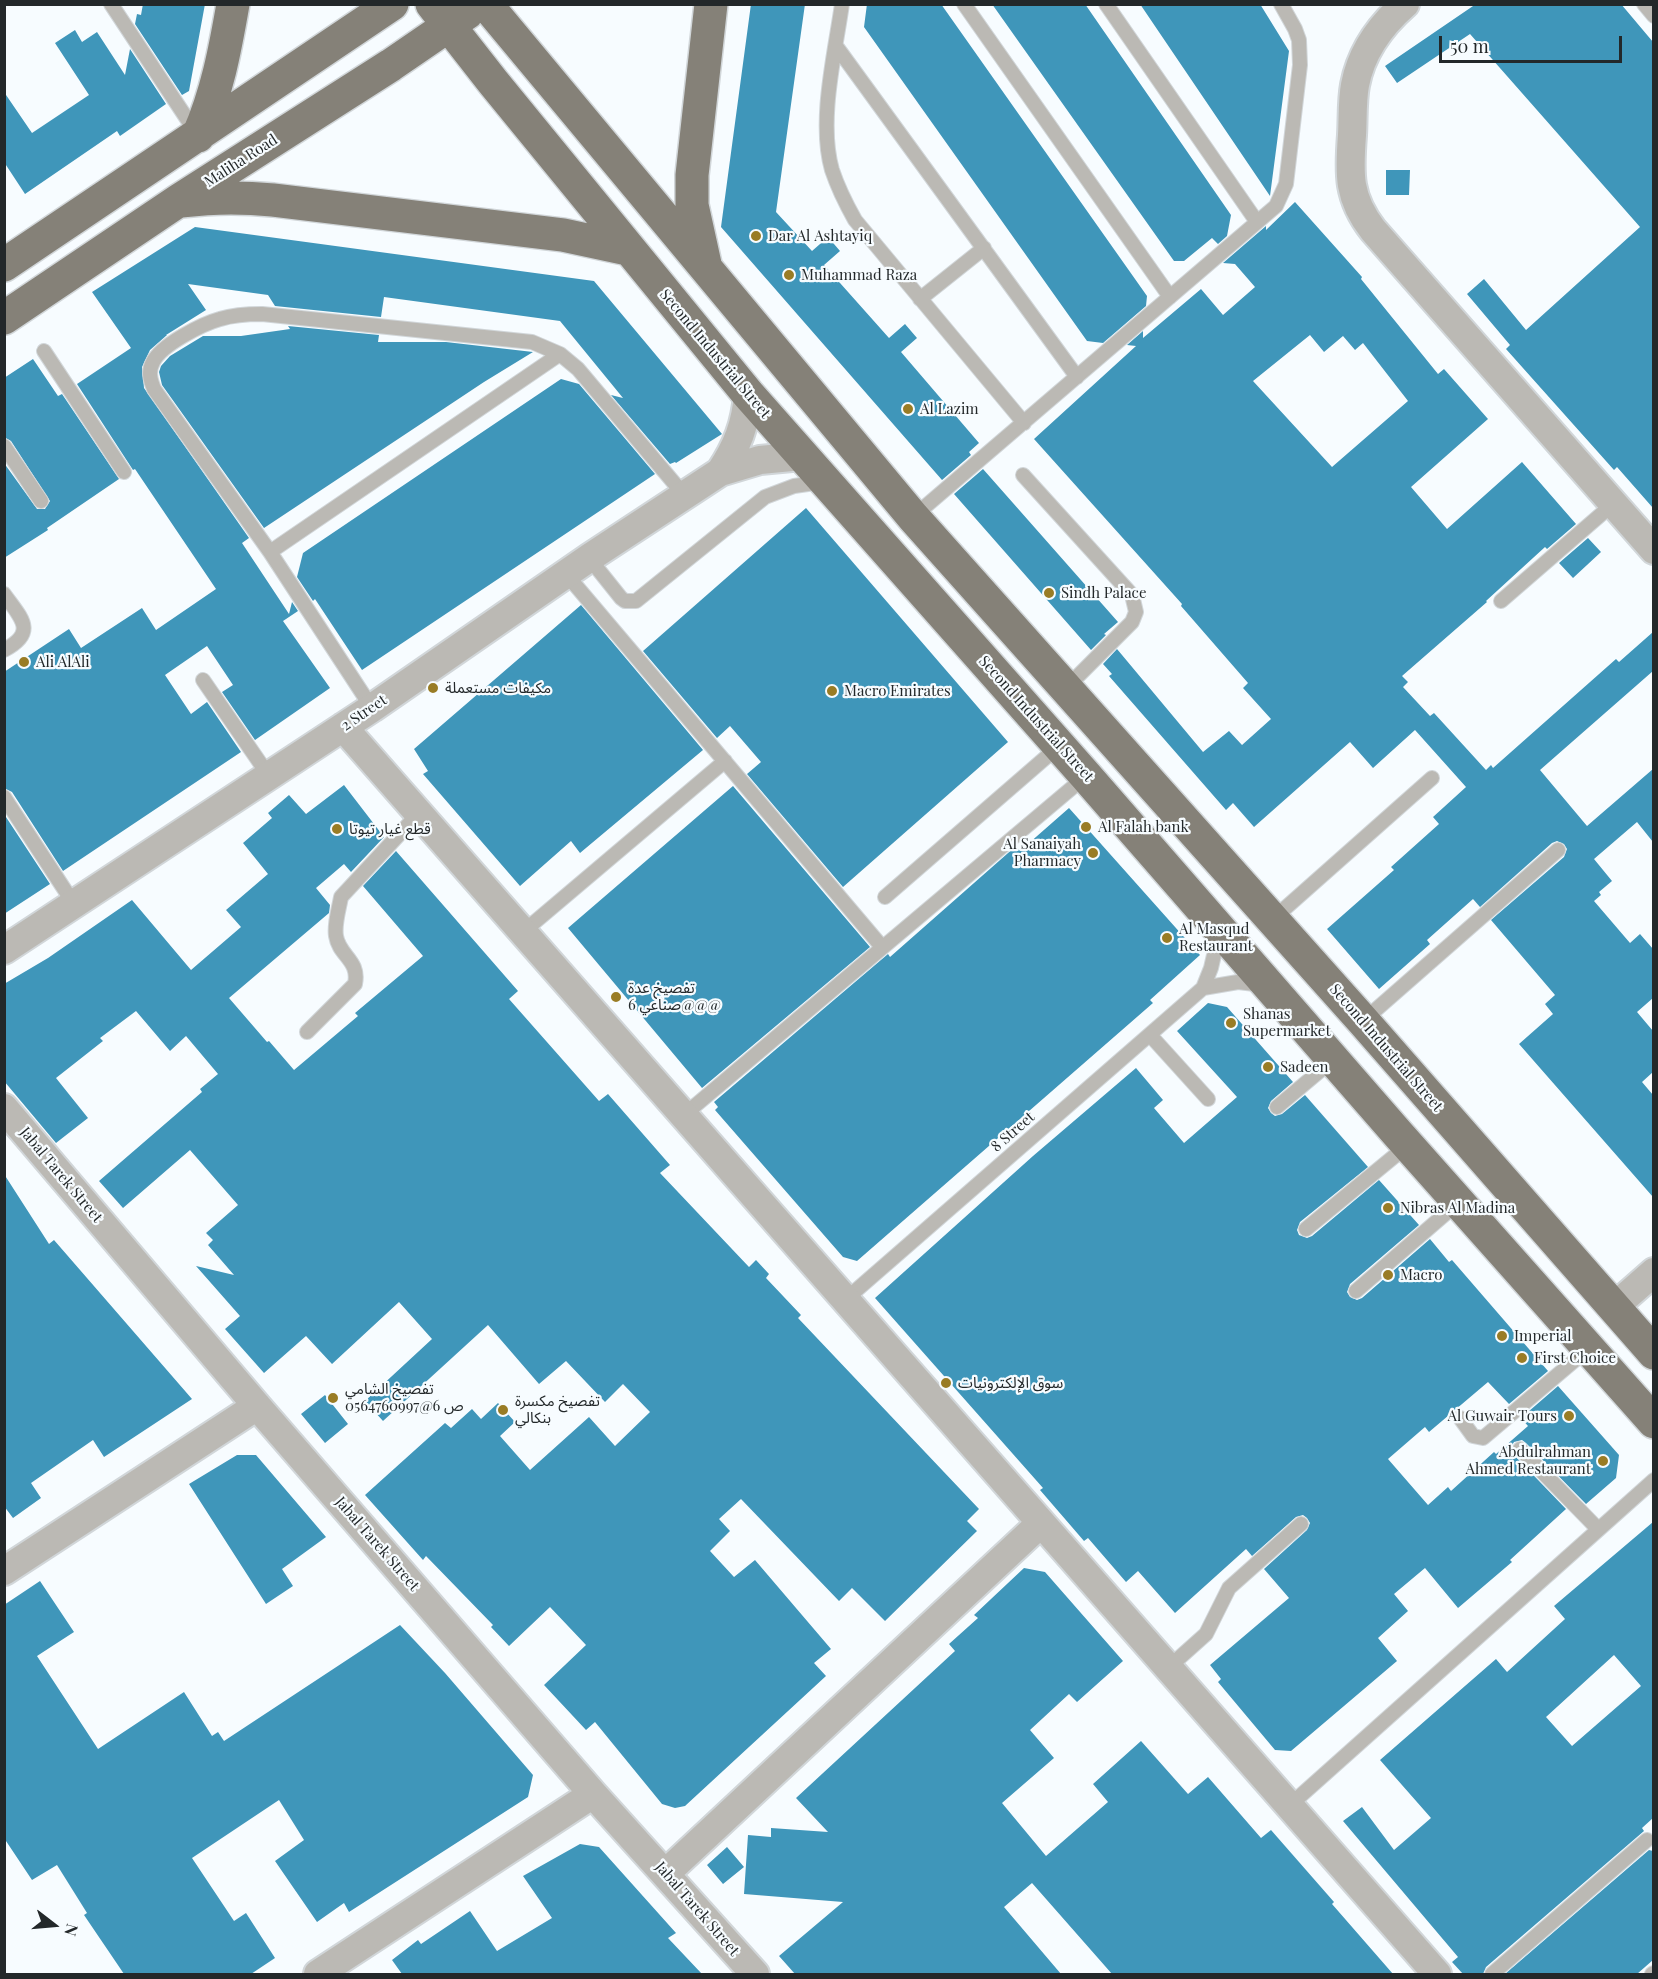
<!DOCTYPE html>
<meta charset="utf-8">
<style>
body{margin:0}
#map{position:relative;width:1658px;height:1979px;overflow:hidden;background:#f7fcff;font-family:"Playfair Display",serif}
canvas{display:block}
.frame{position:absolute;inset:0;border:6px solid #23282a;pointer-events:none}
.north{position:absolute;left:24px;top:1895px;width:60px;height:60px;-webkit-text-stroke:4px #f7fcff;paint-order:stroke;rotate:106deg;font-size:16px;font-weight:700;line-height:24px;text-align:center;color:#23282a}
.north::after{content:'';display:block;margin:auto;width:21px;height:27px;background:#23282a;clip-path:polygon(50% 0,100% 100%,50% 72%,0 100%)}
.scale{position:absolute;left:1439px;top:36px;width:183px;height:27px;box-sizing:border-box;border:3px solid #23282a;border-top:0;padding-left:8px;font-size:18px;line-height:21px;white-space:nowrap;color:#23282a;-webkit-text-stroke:4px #f7fcff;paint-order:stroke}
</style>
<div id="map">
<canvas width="1658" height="1979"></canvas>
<div class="frame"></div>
<div class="north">N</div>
<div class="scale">50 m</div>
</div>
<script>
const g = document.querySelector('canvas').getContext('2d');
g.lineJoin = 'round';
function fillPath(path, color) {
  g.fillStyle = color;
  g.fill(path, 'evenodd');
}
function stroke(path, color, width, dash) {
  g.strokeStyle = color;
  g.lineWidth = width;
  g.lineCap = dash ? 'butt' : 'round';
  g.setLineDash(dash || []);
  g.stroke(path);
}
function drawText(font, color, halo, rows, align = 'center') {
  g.font = font + ' "Playfair Display","Noto Sans Arabic",serif';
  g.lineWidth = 4.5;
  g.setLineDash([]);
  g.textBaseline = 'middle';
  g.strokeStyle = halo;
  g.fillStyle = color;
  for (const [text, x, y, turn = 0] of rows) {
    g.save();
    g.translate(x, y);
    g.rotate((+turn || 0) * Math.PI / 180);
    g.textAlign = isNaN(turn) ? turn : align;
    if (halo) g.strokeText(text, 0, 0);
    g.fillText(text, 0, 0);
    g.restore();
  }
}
const building = new Path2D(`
 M143,4H205L189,91L182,95L135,24L137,14L141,15Z
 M751,4H805L776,212L812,251L828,237L840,251L824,265L889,338L905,324L917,338L901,352L979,443L969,452L971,455L942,480L721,227Z
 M867,4H941L1147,296L1146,306L1103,343L1087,341L864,27Z
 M992,4H1085L1231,215L1227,236L1218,244L1212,238L1184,261H1174Z
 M1140,4H1260L1289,51L1270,196Z
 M1476,4H1621L1653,42V508L1617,467L1614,470L1506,349L1510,345L1467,294L1484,279L1526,330L1640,227L1470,34L1397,83L1385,66Z
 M75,30L82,42L97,32L125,75L130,49L166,104L120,136L117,131L25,194L4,162V92L32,133L89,95L55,43Z
 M1386,170H1410L1409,195H1386Z
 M1295,202L1362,277L1361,279L1438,374L1444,369L1488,419L1411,487L1447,529L1522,462L1576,524L1547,549L1545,547L1486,601L1487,602L1402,676L1408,682L1403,687L1430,716L1434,713L1486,770L1491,765L1493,768L1616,659L1619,662L1653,632V671L1540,770L1587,826L1653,769V842L1637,822L1594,859L1612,881L1599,892L1601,895L1594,901L1630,943L1640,934L1653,949V998L1637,1012L1653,1031V1072L1642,1082L1653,1095V1197L1519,1044L1553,1014L1545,1004L1555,995L1491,920L1564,857L1567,849L1564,844L1557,841L1552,843L1480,907L1473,899L1427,940L1430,944L1379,989L1327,929L1394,870L1391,867L1439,824L1433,817L1466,787L1415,730L1373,768L1350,742L1254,827L1233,803L1226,810L1109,676L1112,674L1103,664L1117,649L1203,752L1229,731L1242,745L1271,719L1243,688L1248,683L1181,606L1182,604L1034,439L1136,346L1127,345L1143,331V338L1201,289L1223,315L1255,287L1235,264L1223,263L1266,226V230ZM1310,335L1324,352L1343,336L1355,350L1363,343L1408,401L1332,467L1253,381Z
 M195,227L594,281L722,434L676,463L675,462L670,464L611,395L623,398L560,321L384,297L381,317L275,306L268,295L188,284L206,310L166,335H167L150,350L142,367L144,388L249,538L242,543L289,614L292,602L298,611L283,621L330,688L255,740L222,692L233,685L207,646L165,675L191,714L207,702L241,752L63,871L12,792L4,788V672L69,629L81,648L142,608L156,630L216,589L135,469L133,470L77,384L131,348L92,292Z
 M288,326L379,335L378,342H446L533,352L484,382L264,528L162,385L159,372L161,366L170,356L203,336H241L290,329Z
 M33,359L58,396L62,394L119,479L47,528L48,530L4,558V463L37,509H45L50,501L11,441L4,437V378Z
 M561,379L579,384L655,474L362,670L315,599L313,601L297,577L303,553Z
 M983,469L1118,622L1104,634L1106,635L1091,650L954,494Z
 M806,508L1008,742L843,887L747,774L761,762L730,726L717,738L643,651Z
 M1588,538L1601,552L1573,578L1559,563Z
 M581,605L703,750L580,853L571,841L520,886L423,774L428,771L414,749Z
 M344,785L384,837L351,872L344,864L316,888L330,905L329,913L229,998L267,1042L269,1041L294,1070L358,1016L355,1013L423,956L363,886L396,851L518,991L509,999L599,1101L608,1094L670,1165L660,1173L749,1267L756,1260L769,1274L766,1278L801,1315L798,1318L979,1509L967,1521L977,1531L885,1621L852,1588L839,1601L741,1499L719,1519L730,1531L710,1551L734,1577L755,1560L831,1649L814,1663L826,1676L685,1806L675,1808L662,1804L595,1722L586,1730L544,1685L586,1645L550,1607L509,1646L491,1627L493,1625L426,1556L423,1560L365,1495L445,1423L451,1428L472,1409L481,1419L498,1403L515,1422L500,1436L530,1470L589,1417L615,1446L650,1412L623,1384L605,1402L566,1361L539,1384L488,1325L383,1421L365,1401L432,1339L399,1302L332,1364L306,1336L264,1373L225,1329L240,1316L196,1266L234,1275L208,1245L213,1240L206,1233L238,1205L190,1150L123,1208L99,1181L202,1092L200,1089L218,1074L186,1036L170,1051L136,1011L100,1038L103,1041L56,1078L88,1118L56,1143L4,1081V984L48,958L132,900L191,970L241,927L226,910L268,874L243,843L272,818L268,813L289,795L306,814Z
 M733,786L870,947L702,1088L568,928Z
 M1069,808L1200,955L1150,1000L1153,1003L857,1261L843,1257L715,1110L718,1107L714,1102L888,954L890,957L1016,846L1020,851Z
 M4,814L50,884L4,914Z
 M1208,1003L1227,1007L1293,1082L1271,1101L1268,1108L1271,1113L1275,1116L1282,1114L1305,1095L1368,1167L1300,1222L1297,1230L1299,1235L1307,1238L1312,1236L1379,1180L1419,1225L1350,1284L1347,1292L1350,1297L1357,1300L1362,1298L1430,1239L1449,1262L1452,1260L1548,1371L1509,1404L1488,1382L1429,1432L1425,1427L1388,1459L1428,1505L1448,1487L1451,1491L1494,1452L1496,1454L1528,1426L1521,1418L1558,1386L1619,1455L1616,1478L1586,1504L1526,1443L1522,1440L1514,1442L1511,1447L1514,1455L1566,1509L1510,1560L1512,1562L1458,1608L1425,1568L1394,1594L1408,1611L1378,1638L1397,1661L1291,1751L1275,1750L1218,1682L1221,1679L1210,1665L1289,1598L1264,1569L1307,1530L1310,1523L1307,1518L1303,1515L1296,1517L1252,1556L1246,1549L1175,1613L1138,1571L1126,1582L1088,1538L1084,1541L1040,1490L1043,1488L875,1298L1033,1156L1136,1068L1163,1100L1154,1108L1184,1143L1237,1097L1177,1031Z
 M4,1174L49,1244L54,1240L192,1399L104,1457L93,1440L31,1483L41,1498L13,1518L4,1506Z
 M325,1395L348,1424L325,1443L301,1414Z
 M237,1455H256L326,1537L282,1569L293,1586L266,1604L189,1484Z
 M1653,1522V1818L1642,1828L1644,1831L1486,1967L1483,1974H1463L1452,1962L1458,1957L1343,1821L1362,1807L1394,1850L1431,1818L1380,1760L1496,1659L1507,1672L1565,1619L1554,1606ZM1614,1655L1641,1686L1572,1746L1546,1717Z
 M1024,1568L1045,1572L1123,1661L1077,1702L1069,1694L1030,1730L1054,1758L1002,1803L1046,1856L1108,1802L1093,1784L1141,1741L1188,1794L1208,1777L1261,1838L1271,1830L1334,1902L1332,1904L1393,1974H1112L1032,1883L1004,1907L1061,1974H795L779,1956L843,1902L744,1894L748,1835L771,1837V1828L828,1832L796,1798L955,1651L949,1644L978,1618L974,1615Z
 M40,1581L74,1632L37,1656L98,1749L184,1692L212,1736L218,1732L224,1741L400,1625L445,1673L533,1775L528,1797L349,1912L344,1903L317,1922L275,1861L304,1840L279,1800L192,1858L234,1921L246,1913L275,1958L251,1974H124L84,1915L87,1913L57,1865L32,1880L4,1838V1605Z
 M580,1844L599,1847L676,1933L668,1938L702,1974H402L392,1960L418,1940L421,1944L470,1911L497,1951L552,1918L523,1876Z
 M727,1847L744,1867L723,1884L707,1865Z
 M1649,1850L1653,1851V1960L1637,1974H1505Z`);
const lane = new Path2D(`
 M111,4L197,134
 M842,4C835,54 818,121 832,170C838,188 846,204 855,220L1024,423
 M964,4L1170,297
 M1106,4L1257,222
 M1644,4L1654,16
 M836,46L1077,377
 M920,299L984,248
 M44,351L124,472
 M4,446L41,501
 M1023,475L1132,595L1136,612L1132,622L1066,688
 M913,517L1276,206L1286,184L1300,65L1299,40L1295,29L1281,4
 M270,552L560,354
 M589,558L621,598L625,601H636L765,497L794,486L822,482
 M566,574L882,947
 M4,594C21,618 38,632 4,650
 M1501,601L1613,504
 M203,680L269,776
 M372,708L270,552L154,389C150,379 148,371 153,362C161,345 202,324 220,319C233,315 247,314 262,314L532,342L560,354L578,369L685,496
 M4,797L74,904
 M885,897L1059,746
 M1273,919L1432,778
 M523,932L725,761
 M1203,988L1211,968L1219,933
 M1363,1021L1558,850
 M307,1032L355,984C360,960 339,956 336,936C334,924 339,909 341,897L419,813
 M1150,1035L1208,1099
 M1277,1107L1334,1059
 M684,1115L1086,776
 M1306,1229L1408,1145
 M1356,1291L1459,1202
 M845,1300L1203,988L1238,982L1263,985
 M1460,1418L1473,1436L1483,1438L1588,1349
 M1520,1449L1598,1529
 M1168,1668L1206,1634L1229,1588L1301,1524
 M1289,1806L1654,1480
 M1492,1974L1647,1840
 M1652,1974L1654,1973`);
const street = new Path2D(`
 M1405,4C1381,25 1361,53 1355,85C1352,101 1353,119 1352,135C1349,174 1348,198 1373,230L1654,550
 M720,472C737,447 746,424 748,394
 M343,727L1437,1974
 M4,950L372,708L589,558L720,472L760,460L802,456
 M4,1108L257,1406L593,1794L755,1974
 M1613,1308L1654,1272
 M4,1571L257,1406
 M666,1873L1041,1523
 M318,1974L593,1794`);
const primary = new Path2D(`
 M432,4L493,82L748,394L1086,776L1398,1134L1654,1422
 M486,4L913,517L1363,1021L1654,1353
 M198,136C217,93 225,50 233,4
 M183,201C213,197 242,197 273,200L563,235L628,249
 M705,264L692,205V175L711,4
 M4,265L392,4
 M4,318L178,201L391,65L467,13`);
const markers = [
 [756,236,6,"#997c25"],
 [789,275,6,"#997c25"],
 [908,409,6,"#997c25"],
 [1049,593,6,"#997c25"],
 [24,662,6,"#997c25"],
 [433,688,6,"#997c25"],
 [832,691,6,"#997c25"],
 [1086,827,6,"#997c25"],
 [337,829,6,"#997c25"],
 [1093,853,6,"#997c25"],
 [1167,938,6,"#997c25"],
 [616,997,6,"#997c25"],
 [1231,1023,6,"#997c25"],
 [1268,1067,6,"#997c25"],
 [1388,1208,6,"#997c25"],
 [1388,1275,6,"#997c25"],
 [1502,1336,6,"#997c25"],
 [1522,1358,6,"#997c25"],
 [946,1383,6,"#997c25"],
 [333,1398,6,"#997c25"],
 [503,1410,6,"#997c25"],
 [1569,1416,6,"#997c25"],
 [1603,1461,6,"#997c25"]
];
const streetNames = [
 ["Maliha Road",241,161,-33],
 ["Second Industrial Street",715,354,50],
 ["2 Street",364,713,-34],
 ["Second Industrial Street",1036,719,48],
 ["Second Industrial Street",1386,1048,49],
 ["8 Street",1013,1132,-41],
 ["Jabal Tarek Street",61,1175,50],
 ["Jabal Tarek Street",377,1544,49],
 ["Jabal Tarek Street",697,1909,49]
];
const poiNames = [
 ["Dar Al Ashtayiq",768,236],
 ["Muhammad Raza",801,275],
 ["Al Lazim",920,409],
 ["Sindh Palace",1061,593],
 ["Ali AlAli",36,662],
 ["مكيفات مستعملة",445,688],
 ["Macro Emirates",844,691],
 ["Al Falah bank",1098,827],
 ["قطع غيار تيوتا",349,829],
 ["Al Sanaiyah",1081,844,"right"],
 ["Pharmacy",1081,861,"right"],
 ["Al Masqud",1179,929],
 ["Restaurant",1179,946],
 ["تفصيخ عدة",628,988],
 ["صناعي 6@@@",628,1005],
 ["Shanas",1243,1014],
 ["Supermarket",1243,1031],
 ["Sadeen",1280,1067],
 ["Nibras Al Madina",1400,1208],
 ["Macro",1400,1275],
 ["Imperial",1514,1336],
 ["First Choice",1534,1358],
 ["سوق الإلكترونيات",958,1383],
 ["تفصيخ الشامي",345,1389],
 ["ص 6@0564760997",345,1406],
 ["تفصيخ مكسرة",515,1401],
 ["بنكالي",515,1418],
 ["Al Guwair Tours",1557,1416,"right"],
 ["Abdulrahman",1591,1452,"right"],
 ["Ahmed Restaurant",1591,1469,"right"]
];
fillPath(building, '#3f96ba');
stroke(lane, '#d1d6d9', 16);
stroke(street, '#d1d6d9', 32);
stroke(primary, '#d1d6d9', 36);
stroke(lane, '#bbb9b4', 14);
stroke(street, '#bbb9b4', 28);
stroke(primary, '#858178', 33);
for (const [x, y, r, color] of markers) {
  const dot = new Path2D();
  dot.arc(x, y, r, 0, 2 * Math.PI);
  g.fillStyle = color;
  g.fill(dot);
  stroke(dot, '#f7fcff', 2);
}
drawText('15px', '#23282a', '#f7fcff', streetNames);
drawText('15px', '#23282a', '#f7fcff', poiNames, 'left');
</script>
